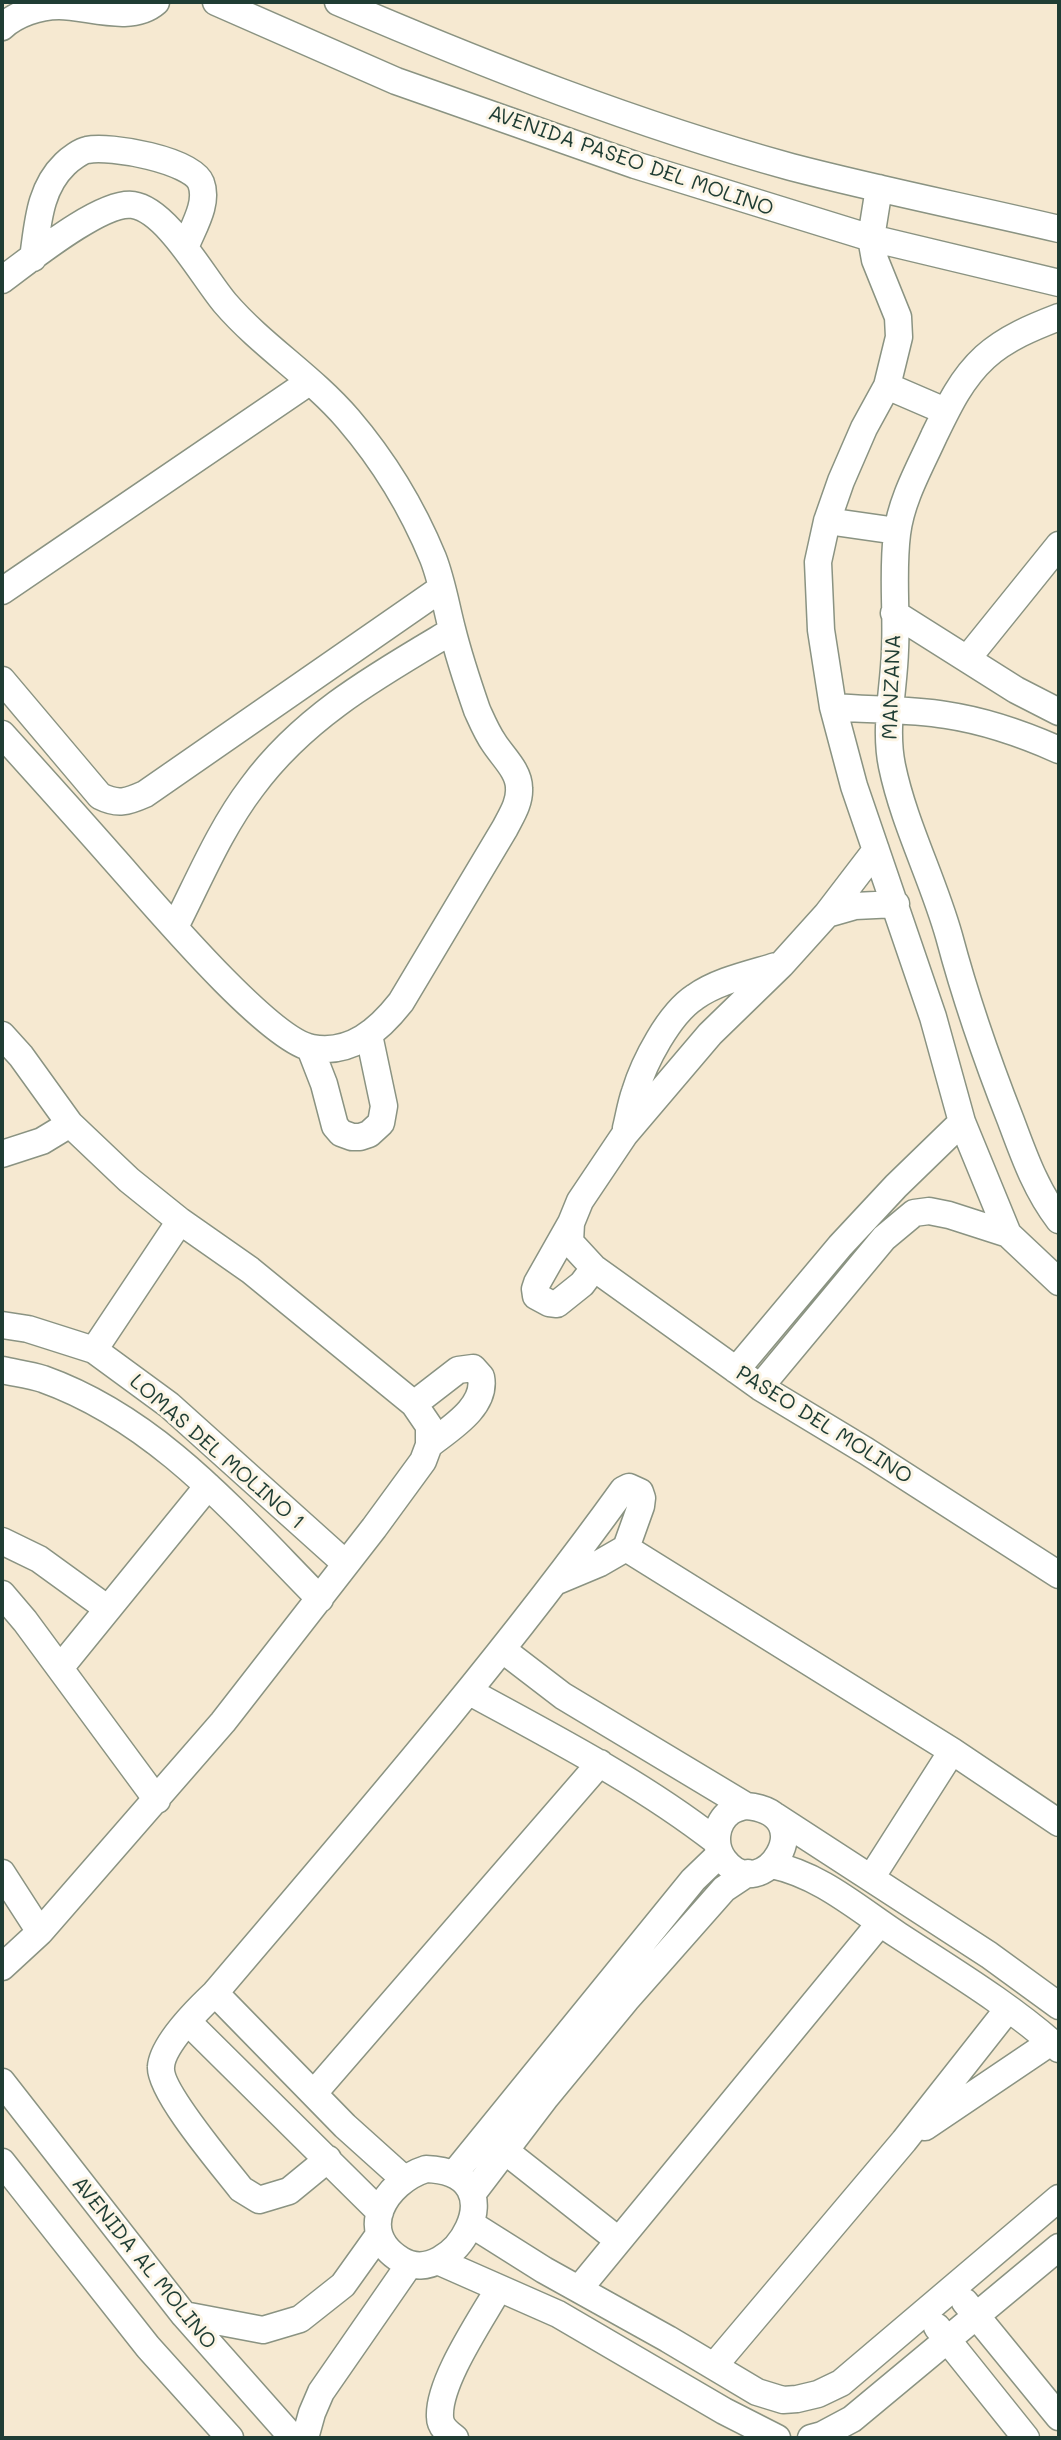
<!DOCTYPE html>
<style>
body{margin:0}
#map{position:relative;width:1061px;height:2440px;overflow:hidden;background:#f6e9d1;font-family:Mali,sans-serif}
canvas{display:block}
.frame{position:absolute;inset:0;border:4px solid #1f3d34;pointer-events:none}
</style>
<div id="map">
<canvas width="1061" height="2440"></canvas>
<div class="frame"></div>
</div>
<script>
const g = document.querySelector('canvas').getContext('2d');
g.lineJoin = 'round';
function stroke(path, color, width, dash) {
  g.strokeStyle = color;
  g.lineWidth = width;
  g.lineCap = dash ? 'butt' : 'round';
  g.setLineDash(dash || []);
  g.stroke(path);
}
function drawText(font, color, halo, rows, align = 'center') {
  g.font = font + ' Mali,sans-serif';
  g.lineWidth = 6;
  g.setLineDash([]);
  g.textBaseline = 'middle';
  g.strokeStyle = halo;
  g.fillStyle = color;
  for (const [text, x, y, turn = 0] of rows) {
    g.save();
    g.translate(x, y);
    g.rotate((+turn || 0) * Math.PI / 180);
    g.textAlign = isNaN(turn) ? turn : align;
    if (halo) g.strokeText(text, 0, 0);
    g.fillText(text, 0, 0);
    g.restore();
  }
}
const minor = new Path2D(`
 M216,2L396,81L635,165L871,238L1059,283
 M338,2C485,65 635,124 791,167C879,190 970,208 1059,229
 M2,27C16,14 39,6 59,6C88,6 131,24 156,2
 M879,188L871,238L875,260L898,317L899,337L887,386L864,428L841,481L827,521L818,562L821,630L833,707L854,786L933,1017L962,1122L1008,1234L1059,1282
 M33,258C38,224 39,189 65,164C70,159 81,151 87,150C110,145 192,160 201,183C209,204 192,229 185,248
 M2,280C28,261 102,200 133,205C167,210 203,277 225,303C262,346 311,376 348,419C384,461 412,507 433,558C442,581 446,606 452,629C459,657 468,684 477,710C482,721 487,733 494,743C503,757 519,771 519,788C520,803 511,816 505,828L401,1002C379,1030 351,1055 312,1048C267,1040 147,896 112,857C76,816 39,775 2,734
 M1059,317C1033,327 1006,338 985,357C961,379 948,407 934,436C920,467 901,500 897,534C892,573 897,612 895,650C894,689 884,727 892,766C904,824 933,879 949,936C966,1000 987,1060 1011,1121C1024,1156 1036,1190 1059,1220
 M887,386L945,411
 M827,521L897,531
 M2,591L309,382
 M894,613L1016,690L1059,712
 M967,659L1059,545
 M2,680L100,796C118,805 127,802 145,794L442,588
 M833,707C869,710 910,709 946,715C986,721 1023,734 1059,750
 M876,850L827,914L781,965L710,1034L625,1134L580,1201L571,1223L570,1242L594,1268L760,1387L866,1451L1059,1575
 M827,914L855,906L896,904
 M175,927C199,880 220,829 252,787C304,716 378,675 452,631
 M2,1035L21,1056L70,1124L129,1180L180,1221L250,1270L414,1404L429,1426V1445L423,1461L374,1528L223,1722L40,1932L2,1967
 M310,1048L324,1084L335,1126L341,1133L352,1137H360L369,1134L381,1123L384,1106L369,1035
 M626,1128C629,1116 631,1103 635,1092C644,1062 669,1014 695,997C717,981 750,974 776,966
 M2,1154L42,1141L70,1124
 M571,1223L537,1283L535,1289L536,1296L549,1303L557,1304L582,1284L594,1268
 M2,1325L28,1329L94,1350L169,1405L346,1564
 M94,1350L180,1221
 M2,1370C15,1373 30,1375 43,1379C158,1420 237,1515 320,1599
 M736,1370L840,1246L896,1186L962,1122
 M760,1387L884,1238L914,1213L929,1211L949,1215L1008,1234
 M414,1404L458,1370L473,1368L481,1377C487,1407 449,1429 429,1445
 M2,1541L39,1559L108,1609
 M626,1548L952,1751L1059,1823
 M2,1594L25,1621L157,1800
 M503,1650L563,1696L746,1806C825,1813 762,1910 724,1860C713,1846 715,1823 730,1812C734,1809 741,1807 746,1806
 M60,1668L208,1486
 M470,1692C554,1738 640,1782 716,1841
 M775,1816L989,1955L1059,2006
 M772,1865C820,1875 857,1908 898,1935C953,1971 1010,2005 1059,2049
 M2,1873L40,1932
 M871,1878L952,1751
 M215,1993L345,2126L404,2179
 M188,2022L380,2212
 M2,2082L184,2315L293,2438
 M314,2093L600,1763
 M925,2127L1051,2042
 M504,2150L618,2240
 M328,2159L289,2191L259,2200L241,2189C224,2167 159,2091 161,2067C162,2045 199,2008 215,1993C355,1828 496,1666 623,1490L629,1487L640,1492L642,1498L641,1506L626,1548L600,1563L557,1581
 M2,2162L148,2347L230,2438
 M426,2169C522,2172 452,2292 401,2260C355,2232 385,2182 426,2169Z
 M454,2174L693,1880L720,1854
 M473,2193L546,2097L626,2000L724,1889L748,1873
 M471,2224L544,2270L668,2339L757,2392L783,2400L797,2399L818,2394L841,2383L1059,2198
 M440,2262L558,2314L724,2411L777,2438
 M579,2289L880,1923
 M965,2302L1059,2417
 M184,2315L263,2330L300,2319L343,2285L378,2236
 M937,2327L1026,2438
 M714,2366L904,2141L1008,2009
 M305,2438L312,2413L321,2392L409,2265
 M455,2438C448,2433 440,2427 440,2417C438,2382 481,2320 499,2288
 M811,2438L822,2435L852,2419L1059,2247`);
const streetNames = [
 ["AVENIDA PASEO DEL MOLINO",631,161,19],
 ["MANZANA",892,687,-88],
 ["PASEO DEL MOLINO",824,1425,32],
 ["LOMAS DEL MOLINO 1",217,1452,41],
 ["AVENIDA AL MOLINO",144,2263,51]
];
stroke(minor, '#8a9382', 29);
stroke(minor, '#fff', 26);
drawText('21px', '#1f3d34', '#fcf5e5', streetNames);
</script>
